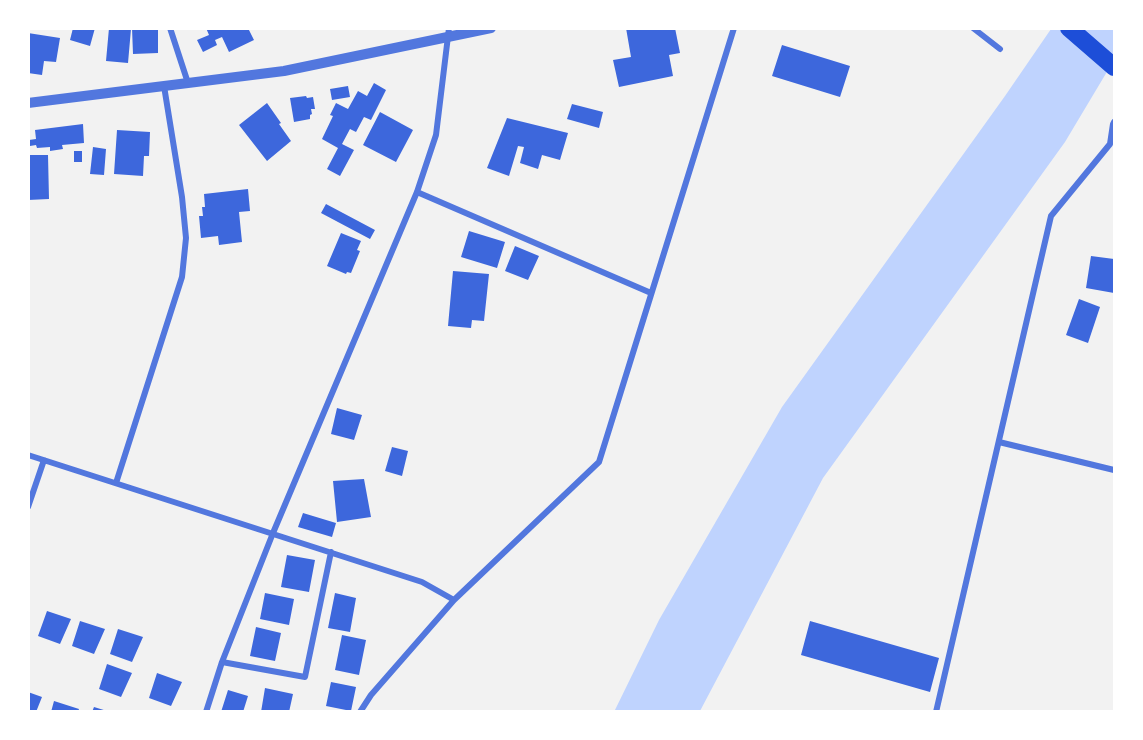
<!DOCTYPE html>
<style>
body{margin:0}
#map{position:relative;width:1143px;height:740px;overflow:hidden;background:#f2f2f2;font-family:Arial,sans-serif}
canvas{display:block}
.frame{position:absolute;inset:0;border:30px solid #fff;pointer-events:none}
</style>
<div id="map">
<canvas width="1143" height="740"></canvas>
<div class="frame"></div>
</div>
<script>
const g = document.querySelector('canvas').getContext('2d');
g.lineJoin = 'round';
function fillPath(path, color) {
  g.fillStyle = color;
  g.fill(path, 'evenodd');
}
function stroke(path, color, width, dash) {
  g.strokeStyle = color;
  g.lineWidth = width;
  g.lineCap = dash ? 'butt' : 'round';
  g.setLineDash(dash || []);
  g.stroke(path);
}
const water = new Path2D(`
 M1051,29H1114V60L1065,142L823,478L700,711L614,712L659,620L782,407L1005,96Z`);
const building = new Path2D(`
 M73,28H95L90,46L70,40Z
 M109,28L131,29L128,63L106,61Z
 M132,28H158V53L133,54Z
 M206,28H248L254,40L229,52L222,37L215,40L217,45L203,52L197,40L209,35Z
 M626,28H675L680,53L669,55L673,76L619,87L613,60L631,57Z
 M28,33L60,38L56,62L44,61L42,75L28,73Z
 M782,45L850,66L840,97L772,76Z
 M374,83L386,90L371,120L364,117L356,132L350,129L342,144L354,150L340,176L327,169L338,148L322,139L333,116L330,115L336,103L348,109L358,91L367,96Z
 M348,86L350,97L332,100L330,89Z
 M306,96L307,98L313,97L315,109H311L312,114L310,115V119L294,122L290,98Z
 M267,103L281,123L279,124L291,141L267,161L239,125Z
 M572,104L603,112L599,128L567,119Z
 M380,112L413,130L396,162L363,145Z
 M507,118L568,133L560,160L542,155L538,169L520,163L524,147L518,146L509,176L487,168Z
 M83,124L84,143L62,145L63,149L50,151V147L37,148L36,145L30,146L29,140L36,139L35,130Z
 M117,130L150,132L149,156H144L143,176L114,174Z
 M93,147L106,149L104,175L90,174Z
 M74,151H82V162H74Z
 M28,155H48L49,199L28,200Z
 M248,189L250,211L239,212L242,242L219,245L218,236L201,238L199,216H203L202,207H205L204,194Z
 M326,204L375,230L370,239L321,213Z
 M469,231L505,242L497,268L461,257Z
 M341,233L361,241L357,250L360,251L351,273L347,272L346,274L327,266Z
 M515,246L539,256L528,280L505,271Z
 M1091,256L1114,259V293L1086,288Z
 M453,271L489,274L484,321L472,320L471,328L448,326Z
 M1079,299L1100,307L1088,343L1066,335Z
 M337,408L362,415L354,440L331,434Z
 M392,447L408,451L402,476L385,471Z
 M364,479L371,517L337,522L333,481Z
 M303,513L336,523L332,537L298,527Z
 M287,555L315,560L309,592L281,587Z
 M265,593L294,599L289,625L260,619Z
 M335,593L356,598L350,632L328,628Z
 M47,611L71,619L60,644L38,636Z
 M80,621L105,629L94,654L72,646Z
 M810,621L939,658L930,692L801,655Z
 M256,627L281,633L275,661L250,656Z
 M118,629L143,637L132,662L110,654Z
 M342,635L366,640L359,675L335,670Z
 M107,664L132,673L121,697L99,689Z
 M157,673L182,682L171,706L149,698Z
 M331,682L356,687L351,711L326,706Z
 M265,688L293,694L289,712H261Z
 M228,690L248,696L243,712H221Z
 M28,692L42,697L36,712H28Z
 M54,701L79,709L78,712H51Z
 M94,707L107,711V712H92Z`);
const minor = new Path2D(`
 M170,28L188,83
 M973,28L1000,49
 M417,192L651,293
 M999,442L1114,470
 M28,455L422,582L454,600
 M116,483L182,277L186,238L182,197L164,86
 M28,507L44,460
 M222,662L305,677L331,552
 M206,712L222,662L273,533L417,192L436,135L449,28
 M360,712L371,695L454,600L599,462L734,28
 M936,712L1051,216L1110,144L1113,124L1114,122`);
const tertiary = new Path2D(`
 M28,103L284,71L491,28`);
const motorway = new Path2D(`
 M1069,28L1114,67`);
fillPath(water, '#bfd3fe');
fillPath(building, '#3d67dc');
stroke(minor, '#5277de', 6);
stroke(tertiary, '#5277de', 10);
stroke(motorway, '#1d4ed8', 18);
</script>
